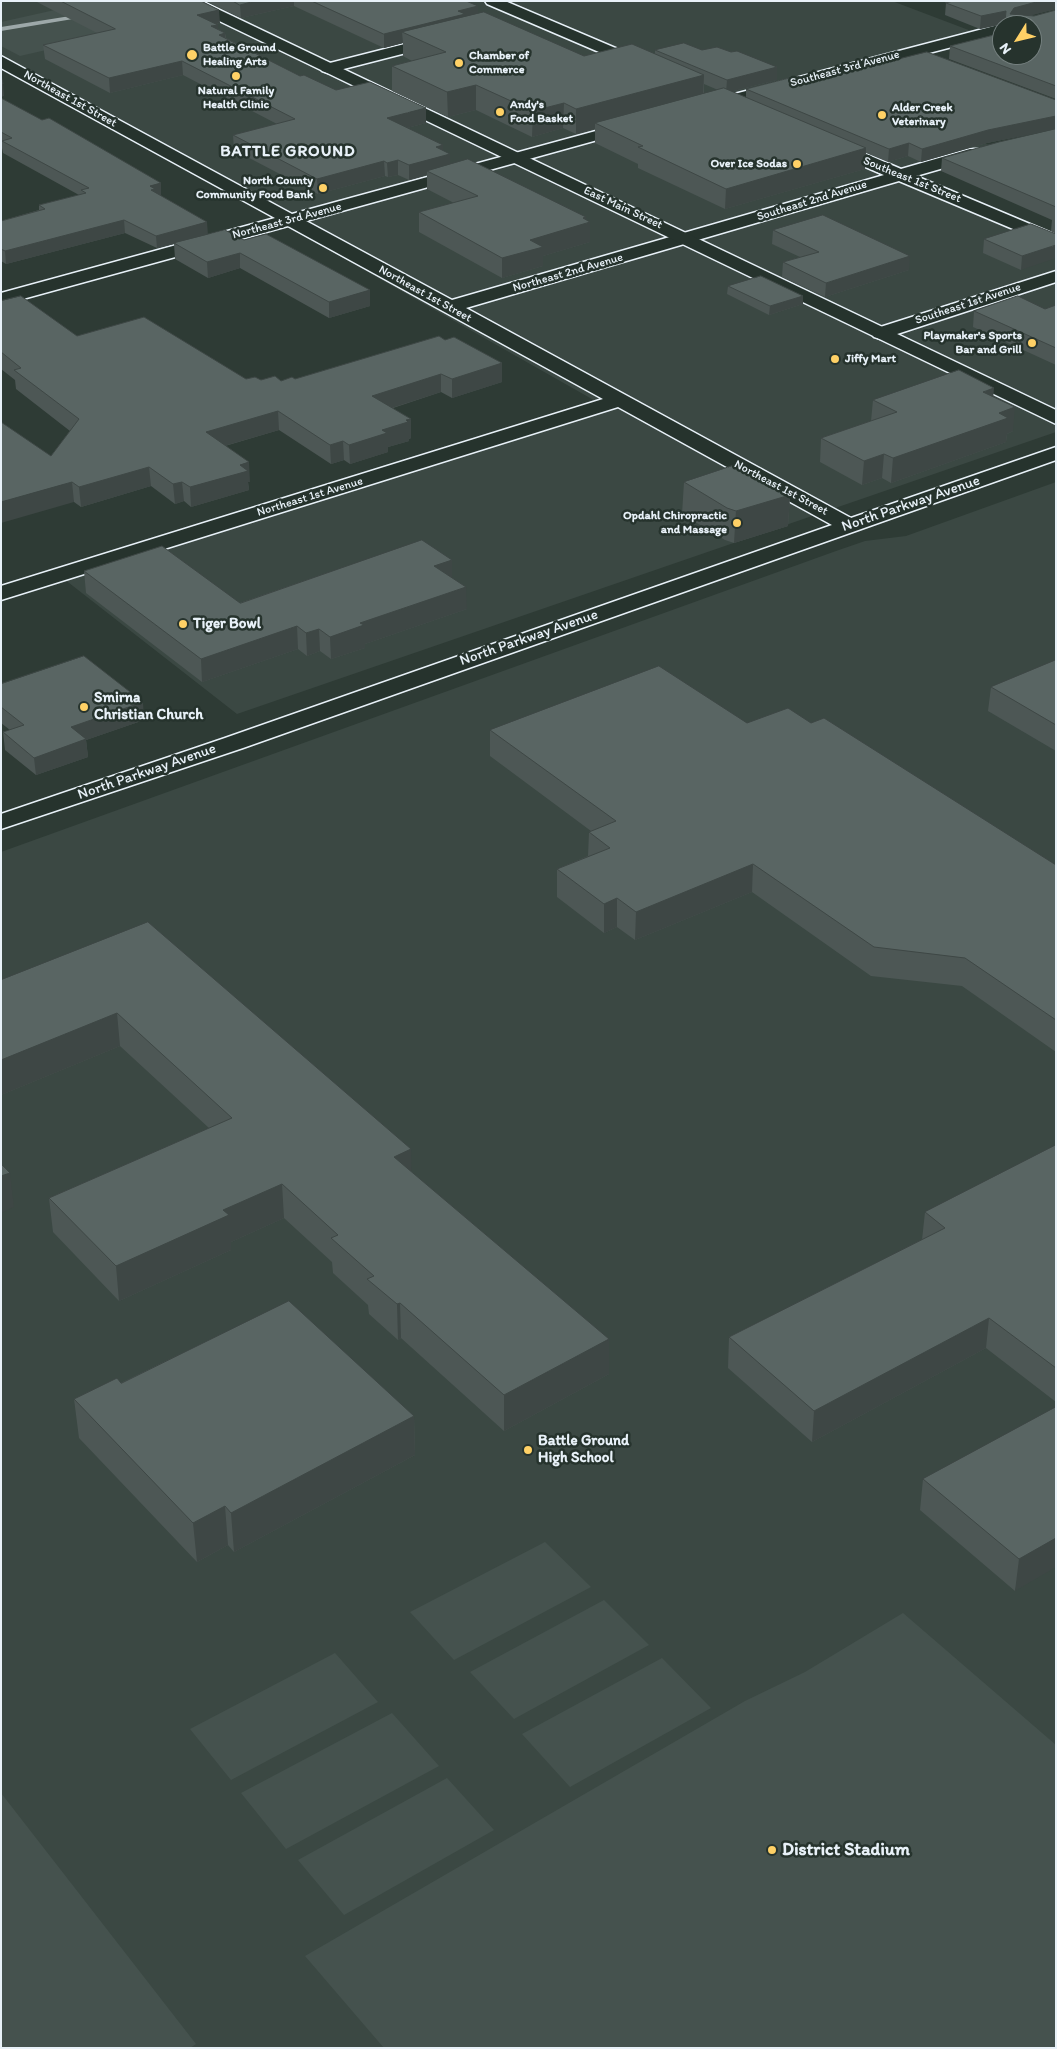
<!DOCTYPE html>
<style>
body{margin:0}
#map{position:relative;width:1057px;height:2049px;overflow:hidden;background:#2e3b35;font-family:Itim,sans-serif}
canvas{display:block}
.frame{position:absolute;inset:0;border:2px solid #e8f1f8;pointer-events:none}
.north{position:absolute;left:992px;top:15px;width:50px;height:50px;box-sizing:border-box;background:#26332d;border:1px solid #747f7e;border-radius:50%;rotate:234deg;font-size:14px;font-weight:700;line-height:20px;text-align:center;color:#e8f1f8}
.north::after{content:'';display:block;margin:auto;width:18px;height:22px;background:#ffd166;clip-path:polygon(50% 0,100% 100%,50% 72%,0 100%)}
</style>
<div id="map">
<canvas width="1057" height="2049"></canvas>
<div class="frame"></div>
<div class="north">N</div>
</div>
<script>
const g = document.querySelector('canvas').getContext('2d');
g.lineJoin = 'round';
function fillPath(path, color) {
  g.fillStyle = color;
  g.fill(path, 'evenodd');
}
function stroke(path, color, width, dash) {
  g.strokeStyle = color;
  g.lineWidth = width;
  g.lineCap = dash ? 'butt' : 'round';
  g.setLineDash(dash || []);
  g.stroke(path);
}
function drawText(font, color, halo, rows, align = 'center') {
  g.font = font + ' Itim,sans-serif';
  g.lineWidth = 5;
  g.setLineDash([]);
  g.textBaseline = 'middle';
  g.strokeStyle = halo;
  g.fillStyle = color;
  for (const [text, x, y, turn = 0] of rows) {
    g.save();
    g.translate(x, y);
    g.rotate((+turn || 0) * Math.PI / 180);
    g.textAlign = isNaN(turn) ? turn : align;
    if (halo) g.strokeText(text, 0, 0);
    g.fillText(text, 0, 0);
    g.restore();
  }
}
const built = new Path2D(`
 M1,1H892L987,37L828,78L989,145L902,170L1056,238V432L237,714L64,579L606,407L1,64Z
 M1056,482V2048H1V852L836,551L865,541L906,536Z`);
const green = new Path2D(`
 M95,1L116,34L20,56L1,46V22Z
 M545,1542L591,1587L454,1660L410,1612Z
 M604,1600L649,1645L514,1719L470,1672Z
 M903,1613L1056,1745V2048H384L305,1956L745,1701L805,1672Z
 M335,1653L378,1702L231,1780L190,1729Z
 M662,1658L711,1708L570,1787L522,1734Z
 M392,1713L439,1766L286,1849L241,1793Z
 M447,1778L494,1830L344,1915L298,1860Z
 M1,1793L196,2044L190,2048H1Z`);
const stream = new Path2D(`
 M83,14L86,16L85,17L1,31V27Z`);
const minor = new Path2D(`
 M485,1H505L646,61L648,64L646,67H634L487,4Z
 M1002,24L1004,25H1002V34L706,111L700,109L698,106L700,103Z
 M440,35L445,37L448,40L445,43L328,73L322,71L320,68L322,65Z
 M1,56L292,214L625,123H637L639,126L637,129L306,221L452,300L884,175L826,150L824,146L826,142H838L901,169L970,149H982L984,153L982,157L916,176L1056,235V247L899,181L466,308L851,518L1056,447V460L243,748L1,829V814L225,738L832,525L618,407L1,600V586L603,399L288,226L1,305V293L275,218L1,68Z
 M1056,271V282L888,337L881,339L874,337L871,333L874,329Z`);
const major = new Path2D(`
 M182,1H201L1056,410V424L184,4Z`);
const wall = new Path2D(`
 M35,1H201L220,23L216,24L218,29L225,33L226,38L300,76L336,90L426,123L407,128L443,151L450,164L586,220L590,242L543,256V266L502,278L419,232V212L454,203L427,189V175L409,180L398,175L388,177L385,176L318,194L234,150L233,135L277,124L183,75L110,93L45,59L43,45L97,33Z
 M206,1H466L478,14L584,56L655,54V50H702L731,52L777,67V80L731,92L746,98V89L810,81L1056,100V129L987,143L921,162L908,156L888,162L866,153L865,169L725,209L638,168V164L595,143V129L576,134L563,128L532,137L476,110L448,117L392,91V66L412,61L403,56V43L384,48L294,6L241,18ZM704,84L718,90L704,94Z
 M943,1H1056V9L1031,15L1034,16L1056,10V99L949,59L950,46L1001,33V24L980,29L945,15L946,3H947ZM1002,25H1032L1002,55Z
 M1,98L161,196L207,234L244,240L370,306L329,318L240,268L208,278L175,259L174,244L157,248L125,233L6,264L1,261V221L39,210V205L79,195L3,153L1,143Z
 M1056,129V234L1051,231L1052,220L941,171L942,158Z
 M773,230L909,270L825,297L782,277L783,262L800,257L772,244Z
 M1056,234L1021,270L983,253L984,239Z
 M728,286L803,296V304L769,315L727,294Z
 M1,301L77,336L246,379L281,381L295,379L445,340L502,363V382L452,398L441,392L393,408L411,438L409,439V441L388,447V452L350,464L344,460L331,464L279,430L225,446L250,482H248L249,490L191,507L184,501L175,504L151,486L81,507L74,502L51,456L70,431L16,389L15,380L1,369Z
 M1056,305V365L973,327L974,311L1045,309Z
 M993,396L1013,431L1007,434L1006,442L891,483L882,478L862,485L820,462L821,438L871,421L873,400Z
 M684,482L790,495L788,526L734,543L725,540L682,514Z
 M452,560V578L467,609L365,644V648L331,659L320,651L307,656L298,649L202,682L86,593L84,571L240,603Z
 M1056,660V751L988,711L991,687Z
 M1,684L144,720L86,740L88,757L36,775L5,750L3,732L10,730L1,723Z
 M747,723H811L1056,865V1052L962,986L871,976L752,892L635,940L617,927L604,933L557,897V869L588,856L589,832L591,831L490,756V730Z
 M148,922L412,1172L609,1374L504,1431L401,1338L398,1340L369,1314L368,1305L333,1273L332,1262L284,1218L231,1242V1250L119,1301L53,1232L49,1198L209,1128L120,1046L1,1095Z
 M1056,1145V1402L986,1348L812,1442L728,1368L729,1337L922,1240L925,1212Z
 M121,1383L414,1416L415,1455L234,1552L228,1545L197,1562L79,1438L74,1399Z
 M1056,1407L1015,1591L920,1510L923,1479Z`);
const shadedWall = new Path2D(`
 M255,1H294V6L241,18L240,5Z
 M1040,1H1056V9L1013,20L1010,14L1014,8Z
 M478,6V20L402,32L403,43L384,48V34L458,11Z
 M219,10L220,23L198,28L197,15Z
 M1006,11L1005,24L980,29L981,16Z
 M218,25V38L211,26Z
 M225,33L226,47L219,35Z
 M182,61L183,75L110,93L109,78Z
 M777,67V80L726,93L727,80Z
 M704,75L703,100L595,123V129L576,134V109Z
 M1,84H3L4,96L1,97Z
 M476,85V110L448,117L447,92Z
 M564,103L563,128L532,137L533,111Z
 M426,108V123L388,133L387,118Z
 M1056,116V129L987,143L921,162L922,149L988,130Z
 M909,143L908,156L888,162L889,149Z
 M443,145V156L450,154V169L427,171V175L409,180V165L436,147Z
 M866,148L865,169L725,209L726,189Z
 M398,160V175L388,177L387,163Z
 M384,161L385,176L318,194L317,179Z
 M161,183V196L156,201L150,186Z
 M586,217V224L590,222V242L543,256V266L502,278V258L530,240Z
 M124,220L125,233L6,264L5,251Z
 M207,222L208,235L157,248L156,236Z
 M1056,245V258L1021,270L1022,256Z
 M240,253V268L208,278L207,262Z
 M910,256L909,270L825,297L826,283Z
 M370,290V306L329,318V302Z
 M803,296V304L769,315L770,306Z
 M502,363V382L452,398V379Z
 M441,374V392L373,414L372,396Z
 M994,388L992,411L983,392Z
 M1015,407L1013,431L1007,434L1006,442L891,483L893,458L999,413Z
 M278,411L279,430L207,451L206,432Z
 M411,419V438L409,439V441L388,447V452L350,464L349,445L382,430Z
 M343,441L344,460L331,464L330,445Z
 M884,454L882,478L862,485L864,461Z
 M249,462L250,482H248L249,490L191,507L190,487L240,465Z
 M149,467L151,486L81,507L79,487Z
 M72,482L74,502L1,523V502Z
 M182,482L184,501L175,504L173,484Z
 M790,495L788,526L734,543L736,511Z
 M452,560V582L434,566Z
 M466,587L467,609L365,644V648L331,659L330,637L360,623Z
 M297,626L298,649L202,682L201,659Z
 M319,629L320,651L307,656L306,633Z
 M143,702L144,720L86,740L88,757L36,775L34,758L71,727Z
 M753,864L752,892L635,940L636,912Z
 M617,898V927L604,933V904Z
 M117,1013L120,1046L1,1095V1060Z
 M411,1149L412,1183L394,1157Z
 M10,1173L14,1207L1,1213V1176Z
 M282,1184L284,1218L231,1242V1250L119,1301L116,1266L223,1210Z
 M400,1303L401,1338L398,1340L397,1304Z
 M989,1318L986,1348L812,1442L814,1411Z
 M609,1339V1374L504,1431V1395Z
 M414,1416L415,1455L234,1552L231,1513Z
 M225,1506L228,1545L197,1562L193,1523Z
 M1056,1538V1567L1015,1591L1019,1559Z`);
const building = new Path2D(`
 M61,1H201L219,10L197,15L218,25L211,26L225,33L219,35L300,76L304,75L336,90L370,82L426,108L387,118L443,145L436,147L450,154L409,165L398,160L387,163L384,161L317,179L233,135L295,119L182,61L109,78L43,45L115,29Z
 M233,1H255L240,5Z
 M312,1H466L478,6L458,11L465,14L384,34Z
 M954,1H1040L1014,8L1010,14L1034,16L1056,10V86L950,46L1002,33V55H1032V25H1004L1001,24L1005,23L1006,11L981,16L946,3Z
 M484,12L584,56L632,44L704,75L576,109L564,103L533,111L476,85L447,92L392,66L446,52L402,32Z
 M684,43L702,50L717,47L731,52L737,51L777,67L727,80L655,50Z
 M927,52L1056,100V116L988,130L922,149L909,143L889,149L746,89L797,76L810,81Z
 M1,74L3,84H1Z
 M724,88L866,148L726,189L638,147L643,146L595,123Z
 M1,98L42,120L49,118L161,183L150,186L155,189L151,190L207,222L156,236L124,220L5,251L1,249V221L45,209L39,205L86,193L81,190L89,188L2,141L12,138L1,132Z
 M1056,129V207L942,158L999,142Z
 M468,159L586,217L583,218L590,222L530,240L543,247L502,258L419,212L478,196L427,171Z
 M823,215L910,256L826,283L783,262L819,252L773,230Z
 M1031,224L1056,234V245L1022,256L984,239Z
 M225,230L244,240L266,234L370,290L329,302L240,253L207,262L174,243Z
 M761,276L803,296L770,306L728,286Z
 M21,296L77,336L144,317L246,379L255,377L261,380L275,376L281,381L292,377L295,379L439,336L445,340L454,337L502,363L452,379L441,374L372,396L411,419L406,420L408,422L382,430L387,433L349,445L343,441L330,445L278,411L206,432L249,462L240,465L248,471L190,487L182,482L173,484L149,467L79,487L72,482L1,502V422L51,456L79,419L14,370L21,368L1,352V301Z
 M1018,296L1045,309L1056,305V348L974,311Z
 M959,370L994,388L983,392L1015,407L999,413L1008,418L893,458L884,454L864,461L821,438L897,412L873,400Z
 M738,464L790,495L736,511L727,508L684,482Z
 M422,540L452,560L434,566L466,587L360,623L364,625L330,637L319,629L306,633L297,626L201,659L84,571L162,546L240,603Z
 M84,656L143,702L71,727L86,739L34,758L3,732L24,725L1,707V684Z
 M1056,660V725L991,687Z
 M659,666L747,723L788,708L811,723L824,718L1056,865V1020L965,958L874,947L753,864L636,912L617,898L604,904L557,869L610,848L589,832L616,821L490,730Z
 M148,922L411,1149L394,1157L609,1339L504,1395L400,1303L397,1304L367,1279L374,1276L331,1238L338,1235L282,1184L223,1210L229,1215L116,1266L49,1198L232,1118L117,1013L1,1060V980Z
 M1056,1145V1368L989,1318L814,1411L729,1337L945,1228L925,1212Z
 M1,1164L10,1173L1,1176Z
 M289,1301L414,1416L231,1513L225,1506L193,1523L74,1399L117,1378L121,1383Z
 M1056,1407V1538L1019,1559L923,1479Z`);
const markers = [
 [192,55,6,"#ffd166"],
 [459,63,5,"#ffd166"],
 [236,76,5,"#ffd166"],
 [500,112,5,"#ffd166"],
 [882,115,5,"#ffd166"],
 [797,164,5,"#ffd166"],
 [323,188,5,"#ffd166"],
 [1032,343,5,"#ffd166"],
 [835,359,5,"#ffd166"],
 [737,523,5,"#ffd166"],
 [183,624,5,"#ffd166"],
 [84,707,5,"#ffd166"],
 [528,1450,5,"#ffd166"],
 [772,1850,5,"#ffd166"]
];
const farPoinames = [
 ["Battle Ground",203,48],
 ["Healing Arts",203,62],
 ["Chamber of",469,56],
 ["Commerce",469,70],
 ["Natural Family",236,91,"center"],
 ["Health Clinic",236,105,"center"],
 ["Andy's",510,105],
 ["Food Basket",510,119],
 ["Alder Creek",892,108],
 ["Veterinary",892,122],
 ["Over Ice Sodas",787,164,"right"],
 ["North County",313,181,"right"],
 ["Community Food Bank",313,195,"right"],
 ["Playmaker's Sports",1022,336,"right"],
 ["Bar and Grill",1022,350,"right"],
 ["Jiffy Mart",845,359],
 ["Opdahl Chiropractic",727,516,"right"],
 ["and Massage",727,530,"right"]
];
const farStreetnames = [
 ["Southeast 3rd Avenue",845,69,-15],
 ["Northeast 1st Street",70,99,29],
 ["Southeast 1st Street",912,180,22],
 ["Southeast 2nd Avenue",812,201,-17],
 ["East Main Street",623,208,25],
 ["Northeast 3rd Avenue",287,221,-15],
 ["Northeast 2nd Avenue",568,273,-16],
 ["Northeast 1st Street",425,294,29],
 ["Southeast 1st Avenue",968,304,-18],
 ["Northeast 1st Street",781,488,28],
 ["Northeast 1st Avenue",310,497,-17]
];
const streetNames = [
 ["North Parkway Avenue",911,504,-19],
 ["North Parkway Avenue",529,638,-19],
 ["North Parkway Avenue",147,772,-19]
];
const poiNames = [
 ["Tiger Bowl",193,624],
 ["Smirna",94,698],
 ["Christian Church",94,715],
 ["Battle Ground",538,1441],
 ["High School",538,1458]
];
const farDistrictnames = [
 ["BATTLE GROUND",288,152]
];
const nearPoinames = [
 ["District Stadium",782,1850]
];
fillPath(built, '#3b4843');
fillPath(green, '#45524e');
fillPath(stream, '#9da8a9');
stroke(minor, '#e8f1f8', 3);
stroke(major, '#e8f1f8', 3);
fillPath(minor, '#26332d');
fillPath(major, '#26332d');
fillPath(wall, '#4d5755');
fillPath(shadedWall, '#3e4745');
fillPath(building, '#596563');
stroke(building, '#3e4745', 1);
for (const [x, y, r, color] of markers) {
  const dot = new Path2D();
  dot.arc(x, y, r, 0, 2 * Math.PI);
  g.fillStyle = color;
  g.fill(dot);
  stroke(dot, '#26332d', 2);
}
drawText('bold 12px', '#e8f1f8', '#26332d', farPoinames, 'left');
drawText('12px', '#e8f1f8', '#26332d', farStreetnames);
drawText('15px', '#e8f1f8', '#26332d', streetNames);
drawText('bold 15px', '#e8f1f8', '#26332d', poiNames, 'left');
g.letterSpacing = '1px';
drawText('bold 16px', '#e8f1f8', '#26332d', farDistrictnames);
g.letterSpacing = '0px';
drawText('bold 18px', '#e8f1f8', '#26332d', nearPoinames, 'left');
</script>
